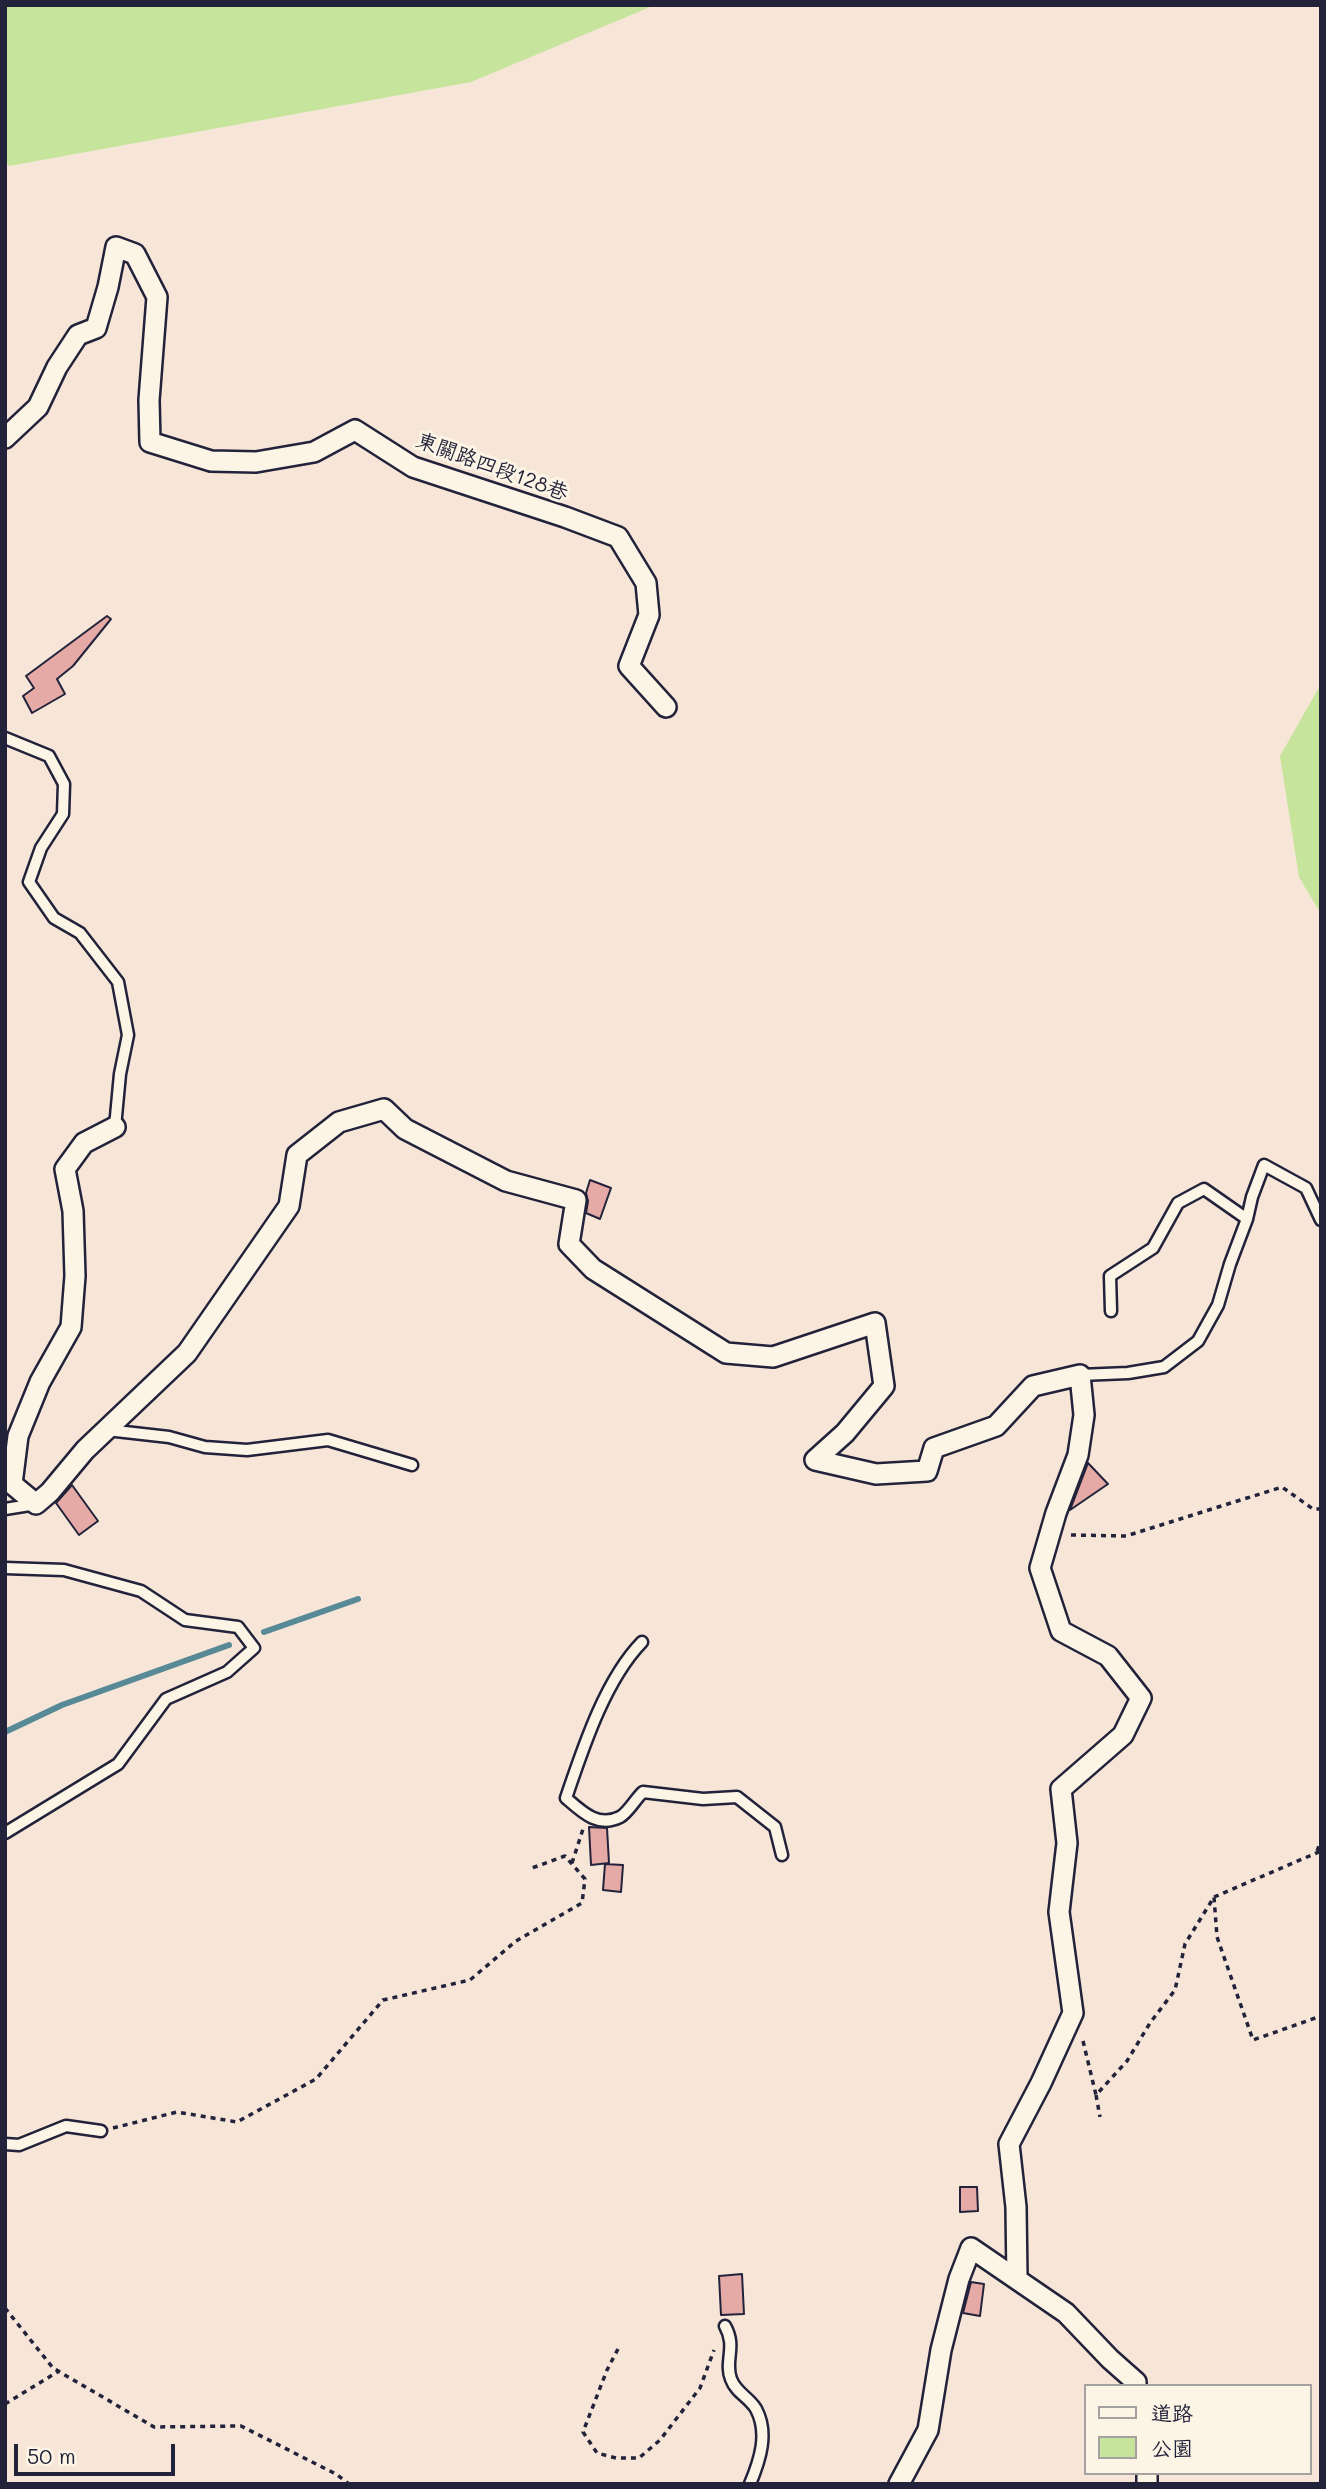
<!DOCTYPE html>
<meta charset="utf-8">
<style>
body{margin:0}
#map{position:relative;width:1326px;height:2489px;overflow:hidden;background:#f7e6d8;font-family:Mali,"LXGW WenKai TC",sans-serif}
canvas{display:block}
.frame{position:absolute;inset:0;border:7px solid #22223b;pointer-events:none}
.legend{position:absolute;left:1084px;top:2384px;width:228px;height:91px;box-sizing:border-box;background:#fcf5e5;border:2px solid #a5a1a1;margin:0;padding:9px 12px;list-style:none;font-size:21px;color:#22223b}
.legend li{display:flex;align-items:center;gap:14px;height:35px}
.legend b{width:35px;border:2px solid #a5a1a1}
.scale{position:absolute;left:14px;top:2444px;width:161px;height:32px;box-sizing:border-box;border:4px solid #22223b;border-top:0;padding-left:9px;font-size:21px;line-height:24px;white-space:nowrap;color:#22223b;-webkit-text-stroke:5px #fcf5e5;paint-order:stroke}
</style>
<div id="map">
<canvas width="1326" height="2489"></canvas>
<div class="frame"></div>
<ul class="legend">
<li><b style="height:9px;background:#fcf5e5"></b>道路</li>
<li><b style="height:19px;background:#c6e49b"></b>公園</li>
</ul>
<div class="scale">50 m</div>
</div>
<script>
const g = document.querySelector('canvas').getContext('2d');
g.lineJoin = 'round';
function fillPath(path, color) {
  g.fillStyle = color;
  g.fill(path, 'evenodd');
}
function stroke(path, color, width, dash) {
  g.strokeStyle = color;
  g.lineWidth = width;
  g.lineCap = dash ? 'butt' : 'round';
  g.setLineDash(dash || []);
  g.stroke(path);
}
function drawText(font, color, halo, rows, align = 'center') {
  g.font = font + ' Mali,"LXGW WenKai TC",sans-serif';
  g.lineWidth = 6;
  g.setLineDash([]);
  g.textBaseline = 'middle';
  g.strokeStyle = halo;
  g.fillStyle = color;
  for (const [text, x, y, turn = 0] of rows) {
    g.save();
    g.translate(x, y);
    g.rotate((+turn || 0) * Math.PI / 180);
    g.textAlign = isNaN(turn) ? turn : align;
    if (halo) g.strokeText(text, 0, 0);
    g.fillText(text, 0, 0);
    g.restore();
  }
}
const green = new Path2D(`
 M5,5H655L471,82L9,166L5,158Z
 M1321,684V914L1299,877L1280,756Z`);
const stream = new Path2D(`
 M264,1632L358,1599
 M5,1732L62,1705L229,1645`);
const building = new Path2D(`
 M107,616L111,619L73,666L57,679L65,694L32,713L23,696L34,688L26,676Z
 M590,1180L611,1188L600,1219L586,1213L588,1201L586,1193Z
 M1088,1463L1108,1484L1070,1510Z
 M72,1485L98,1521L79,1535L56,1503Z
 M589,1827L607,1828L609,1863L591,1865Z
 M605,1864L623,1865L621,1892L603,1890Z
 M960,2187H977L978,2211L960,2212Z
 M742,2274L744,2314L721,2315L719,2276Z
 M971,2282L984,2284L980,2316L963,2313Z`);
const path = new Path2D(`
 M1071,1535L1126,1536L1282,1487L1313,1509H1321
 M1317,1851L1321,1841
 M572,1863L583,1829
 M1214,1897L1321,1851
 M1083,2041L1096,2095L1127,2061L1150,2023L1175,1990L1185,1944L1214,1897L1217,1937L1253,2040L1321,2016
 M1096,2095L1100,2117
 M113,2128L177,2112L237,2122L316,2079L383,2000L470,1980L516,1941L582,1903L585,1879L565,1856L532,1868
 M5,2308L53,2368L154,2427L241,2426L336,2474L349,2484
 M618,2349L607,2370L583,2432L597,2453L616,2458H639L660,2440L700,2388L714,2350
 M5,2404L59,2371`);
const service = new Path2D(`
 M5,738L49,756L64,784L63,814L41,848L29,882L54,918L80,933L118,982L128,1035L120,1074L115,1127
 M1111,1311L1110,1276L1153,1248L1178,1203L1204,1189L1247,1219
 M1080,1375L1128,1373L1164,1367L1198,1341L1218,1305L1230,1264L1247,1219L1252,1197L1264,1165L1306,1188L1321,1220
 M107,1430L169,1437L205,1447L247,1450L328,1440L412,1465
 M5,1509L36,1504
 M5,1568L64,1570L141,1591L185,1620L238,1627L254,1648L227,1672L166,1699L118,1764L5,1833
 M642,1642C605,1680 583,1748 566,1798C582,1812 598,1828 620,1817C628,1813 636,1798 643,1792L703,1799L737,1797L775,1827L782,1855
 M5,2144L19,2145L66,2126L101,2131
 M725,2326C737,2347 724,2361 731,2379C736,2393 749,2397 756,2409C769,2433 760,2460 750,2484`);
const minor = new Path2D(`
 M5,438L38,407L57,367L78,335L96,328L108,287L116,247L135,254L157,297L149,400L150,442L211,461L256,462L314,452L355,430L413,467L565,517L618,537L646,583L649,615L629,666L666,707
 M115,1127L84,1143L65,1169L73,1211L75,1276L71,1327L40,1382L18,1436L12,1484L36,1504L50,1492L85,1450L187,1353L289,1206L297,1155L339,1122L384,1109L405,1129L506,1181L576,1200L569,1244L593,1269L726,1353L773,1357L875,1323L884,1386L845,1433L815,1460L876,1474L927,1471L934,1448L996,1426L1033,1386L1080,1375L1084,1415L1078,1455L1056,1513L1040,1568L1061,1631L1108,1656L1141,1698L1123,1735L1061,1789L1067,1843L1059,1912L1073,2013L1041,2083L1009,2144L1016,2207L1017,2279
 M899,2484L928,2430L941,2350L959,2279L971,2248L1066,2313L1110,2359L1136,2382V2386
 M1147,2484V2473`);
const streetNames = [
 ["東關路四段128巷",492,467,20]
];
fillPath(green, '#c6e49b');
stroke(stream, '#578996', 6);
fillPath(building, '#e5aaa6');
stroke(building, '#22223b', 2);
stroke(service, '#22223b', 15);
stroke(minor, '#22223b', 24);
stroke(path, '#22223b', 3.5, [5, 5]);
stroke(service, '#fcf5e5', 10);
stroke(minor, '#fcf5e5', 19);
drawText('21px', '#22223b', '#fcf5e5', streetNames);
</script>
